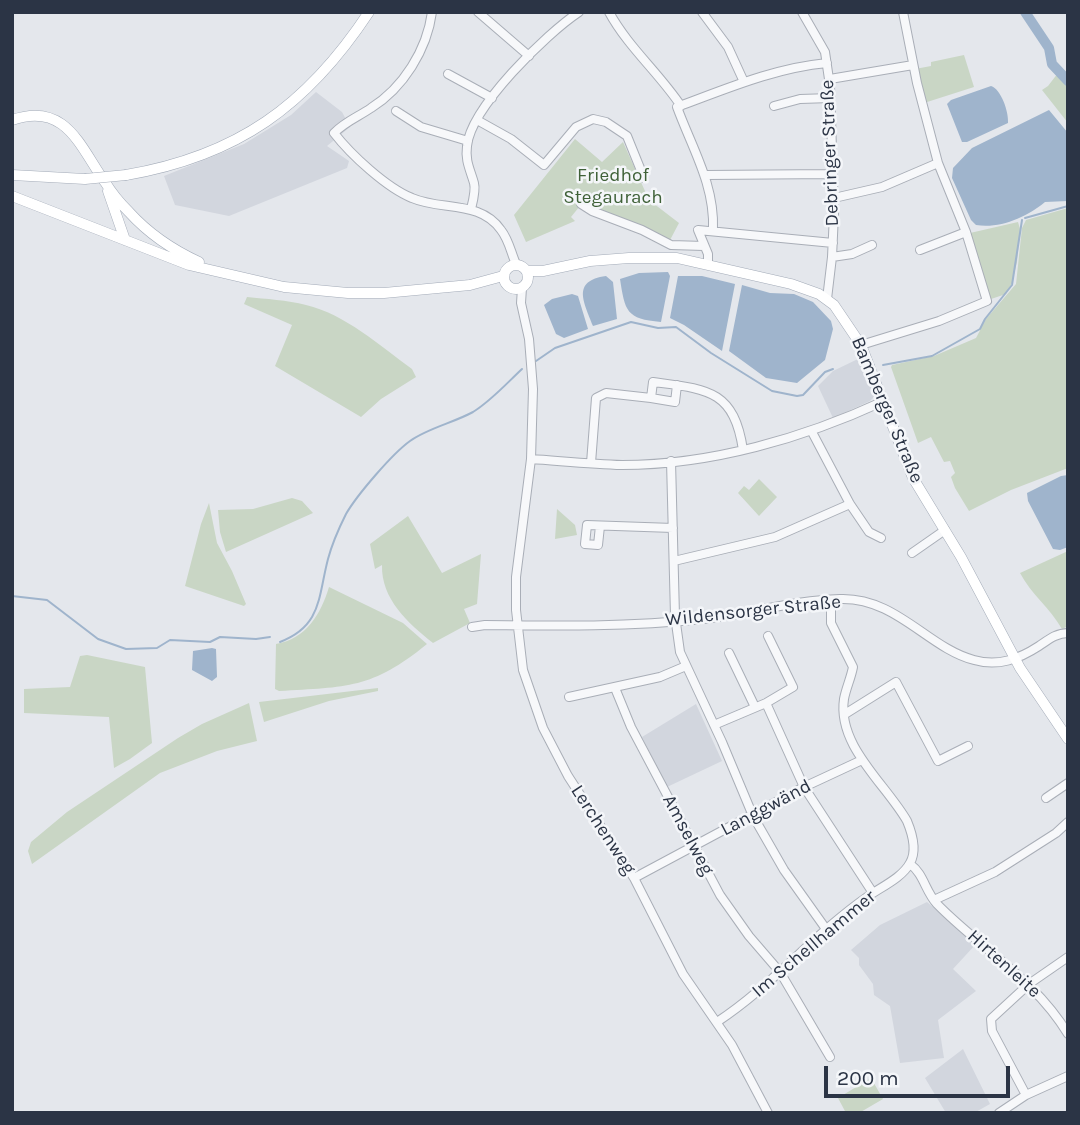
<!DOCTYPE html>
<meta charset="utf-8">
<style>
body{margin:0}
#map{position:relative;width:1080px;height:1125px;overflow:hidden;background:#e4e7ec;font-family:Karla,sans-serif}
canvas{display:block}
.frame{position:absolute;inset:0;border:14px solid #2b3445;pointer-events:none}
.scale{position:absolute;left:824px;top:1066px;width:186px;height:32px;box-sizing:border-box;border:4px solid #2b3445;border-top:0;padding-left:9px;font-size:21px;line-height:24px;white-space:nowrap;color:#2b3445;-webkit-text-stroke:5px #f4f6f9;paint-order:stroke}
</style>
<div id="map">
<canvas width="1080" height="1125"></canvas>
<div class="frame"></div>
<div class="scale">200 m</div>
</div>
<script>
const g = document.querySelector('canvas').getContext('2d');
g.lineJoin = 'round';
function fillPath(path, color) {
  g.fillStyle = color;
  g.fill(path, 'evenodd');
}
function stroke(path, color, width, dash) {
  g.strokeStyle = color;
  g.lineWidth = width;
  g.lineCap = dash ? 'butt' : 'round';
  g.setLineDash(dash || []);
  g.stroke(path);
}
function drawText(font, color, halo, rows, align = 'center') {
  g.font = font + ' Karla,sans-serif';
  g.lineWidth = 5;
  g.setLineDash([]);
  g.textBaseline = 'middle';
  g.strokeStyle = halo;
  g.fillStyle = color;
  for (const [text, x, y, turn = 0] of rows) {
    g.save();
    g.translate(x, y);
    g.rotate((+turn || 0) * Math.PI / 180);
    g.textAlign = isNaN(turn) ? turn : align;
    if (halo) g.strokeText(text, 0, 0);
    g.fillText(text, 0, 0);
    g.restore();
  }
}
const built = new Path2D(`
 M316,92L342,112L350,127L327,146L349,161L347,168L229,216L175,205L164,176L244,144L291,115Z
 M860,358L875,396L870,401L833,418L818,386L833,371Z
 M696,704L722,761L667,787L642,737Z
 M927,902L976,944L953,969L976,991L938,1020L944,1058L900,1063L890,1006L874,995L873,984L859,965V958L851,950L880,925Z
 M963,1049L990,1104L974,1113H946L925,1078Z`);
const green = new Path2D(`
 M964,55L974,87L924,103L915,69L931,66V62Z
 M1058,73L1068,83V123L1042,90L1048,86Z
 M575,139L602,162L623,142L649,200L679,223L669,242L644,227L594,209L584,201L571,217L575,221L526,242L514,215Z
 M1068,208V468L1011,490L969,511L955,488L951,477L955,473L950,461L944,462L931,437L918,443L891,367L892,365L934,356L976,338L986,319L1016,284L1022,228L1026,220Z
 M1018,222L1020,229L1017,262L1012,283L1006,294L991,299L970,233Z
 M247,297C266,299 287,300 306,305C345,314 380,346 412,369L416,377L381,399L361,417L275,366L292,325L244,304Z
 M759,479L777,497L759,516L738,493L744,486L749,490Z
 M292,498L302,501L313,513L226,552L220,532L218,510L253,509Z
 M209,503L217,543L232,571L246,604L244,606L185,586L201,524Z
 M557,509L575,525L577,535L555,539Z
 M408,516L442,573L481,554L477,604L464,609L470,623L433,643C408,623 381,599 382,565L375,569L370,544Z
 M1068,551V626L1062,629C1050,608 1031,594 1020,573Z
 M329,587L403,623L427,644C372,689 347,687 279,691L275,689L276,644C306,639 321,614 329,587Z
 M87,655L145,667L152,743L130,759L114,768L109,717L24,713V689L70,687L80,656Z
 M378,688V691L329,701L264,722L259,702Z
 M249,703L257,741L217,751L160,773L32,864L28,851L31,842L67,812L178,738L202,724Z
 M871,1078L883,1099L859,1113H846L838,1098Z`);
const water = new Path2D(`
 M991,86C1001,89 1009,112 1008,123L967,142H962L947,104L951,100Z
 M1049,110L1068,133V201L1045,202C1027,217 1000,229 976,225L971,220L952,178L953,168L972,148Z
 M668,272L670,276L661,322C626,319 625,311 620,279L639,273Z
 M606,276L613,282L617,319L593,326C584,302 571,281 606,276Z
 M678,276H702L735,284L722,351L684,325L670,318Z
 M742,285L770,293L794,294L813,302L831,321L833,329L825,360L797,383L766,378L729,351Z
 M572,294L578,296L588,329L564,338L556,334L544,305L552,299Z
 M1068,475V547L1060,550L1053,549L1028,501L1027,493L1061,476Z
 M212,648L216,649L217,677L212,681L192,670L193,651Z`);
const stream = new Path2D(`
 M1025,218L1068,206
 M536,361L555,348L631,322L658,328L676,327L711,353L772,391L797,396L803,395L825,372L833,369
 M883,365L932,356L980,329L985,319L1012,285L1022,220
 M12,596L47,600L98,639L126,649L157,648L170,640L210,642L220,637L256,639L270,637
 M280,642C322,626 318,597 328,559C332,544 339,528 346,514C357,495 392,454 410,441C428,428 453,423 473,412C491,401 507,383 522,369`);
const river = new Path2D(`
 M1025,12L1049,48L1052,64L1068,81`);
const minor = new Path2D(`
 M432,12C427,50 403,88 371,108C358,117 346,121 334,133C351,155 387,188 412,198C442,211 480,200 501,230C509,240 511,253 516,264
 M478,12L529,56
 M609,12C628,47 659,73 681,106
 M702,12L728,47L744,82
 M802,12L825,52L830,86L834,214L832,257L827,299
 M448,74L492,98
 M830,79L913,65
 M774,106L800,99L831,98
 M396,111L421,127L468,141
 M477,120L511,139L544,165L576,127L593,119L606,122L627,136L644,178
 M706,175L833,174
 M834,198L882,187L938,163
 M581,204L592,211L642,230L671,245L704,246
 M471,209C473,201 476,190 474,183C470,169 465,161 467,146C471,107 546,34 579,12
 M713,230C715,185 692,148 677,107C726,89 774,68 827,63
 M920,250L966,232
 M832,257L852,254L872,245
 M708,264V254L698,230L833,243
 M522,288L521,303L529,339L533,389L531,459L516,577V610L523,670L543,728L568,776L634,878L683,974L732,1045L768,1113
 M861,345L939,321L987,301L966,232L938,163L917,83L903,12
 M651,398L675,402L677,385
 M812,432L850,504L869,532L881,538
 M531,459C561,461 592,464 622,465C711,465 804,438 884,401
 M671,461L675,616L680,652L722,742L753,816L784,870L826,929
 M591,463L596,398L606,393L651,398L653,382C706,389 734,389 743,450
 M600,526L598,545L585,544L587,525L673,528
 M912,553L945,530
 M674,561L775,537L850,504
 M472,627L485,625C557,626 631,627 703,619C749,614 794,600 840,599C896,597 928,648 974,660C998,667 1019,659 1039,646C1048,640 1056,633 1068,633
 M729,653L755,707
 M615,688L631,727L720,895L749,936L780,972L830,1057
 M569,697L660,677L686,666
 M766,703L804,787L873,893
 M845,714L896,682L938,761L968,746
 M714,725L766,703L793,687L768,636
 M1046,798L1068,783
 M910,864C924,874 925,891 937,904C980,948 1035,979 1068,1034
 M634,878L804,787L862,760
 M934,900L995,872L1056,833L1068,822
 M717,1022C772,986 814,934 867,897C881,887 902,878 910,863C917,851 912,833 907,821C886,784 837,746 844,699C846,688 851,678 853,667L831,623V600
 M1026,1095L992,1031L991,1019L1029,984L1068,957
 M999,1113L1026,1095L1068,1076`);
const major = new Path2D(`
 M12,120C66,101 80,147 105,182C111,192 120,203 129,212C148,233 173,250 199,262
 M12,175L85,179
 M126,175C237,156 307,106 369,12
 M108,191L125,240
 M12,196L189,265L284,287L348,293H384L470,285L503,276
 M504 277a12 12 0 1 1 24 0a12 12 0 1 1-24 0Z
 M527,271H543L590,261L629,258H677L791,284L819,294L834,305L861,345L913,478L961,557L1020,668L1068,739`);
const majorBridge = new Path2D(`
 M85,179L126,175`);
const streetNames = [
 ["Debringer Straße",830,153,-92],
 ["Bamberger Straße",887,410,67],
 ["Wildensorger Straße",753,611,-6],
 ["Langgwänd",766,808,-28],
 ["Lerchenweg",603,830,57],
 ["Amselweg",688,835,62],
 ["Im Schellhammer",814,944,-40],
 ["Hirtenleite",1004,964,42]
];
const parkNames = [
 ["Friedhof",613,176],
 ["Stegaurach",613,198]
];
fillPath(built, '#d2d6de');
fillPath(green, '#c9d6c5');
fillPath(water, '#9fb4cc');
stroke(stream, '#9fb4cc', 2);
stroke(river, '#9fb4cc', 10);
stroke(minor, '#a9aeb7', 10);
stroke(major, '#a3abb8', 11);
stroke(minor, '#f7f8fa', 8);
stroke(major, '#fff', 10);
stroke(majorBridge, '#a3abb8', 11, []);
stroke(majorBridge, '#fff', 10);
drawText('19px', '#2b3445', '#f4f6f9', streetNames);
drawText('19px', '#3f6138', '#f4f6f9', parkNames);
</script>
